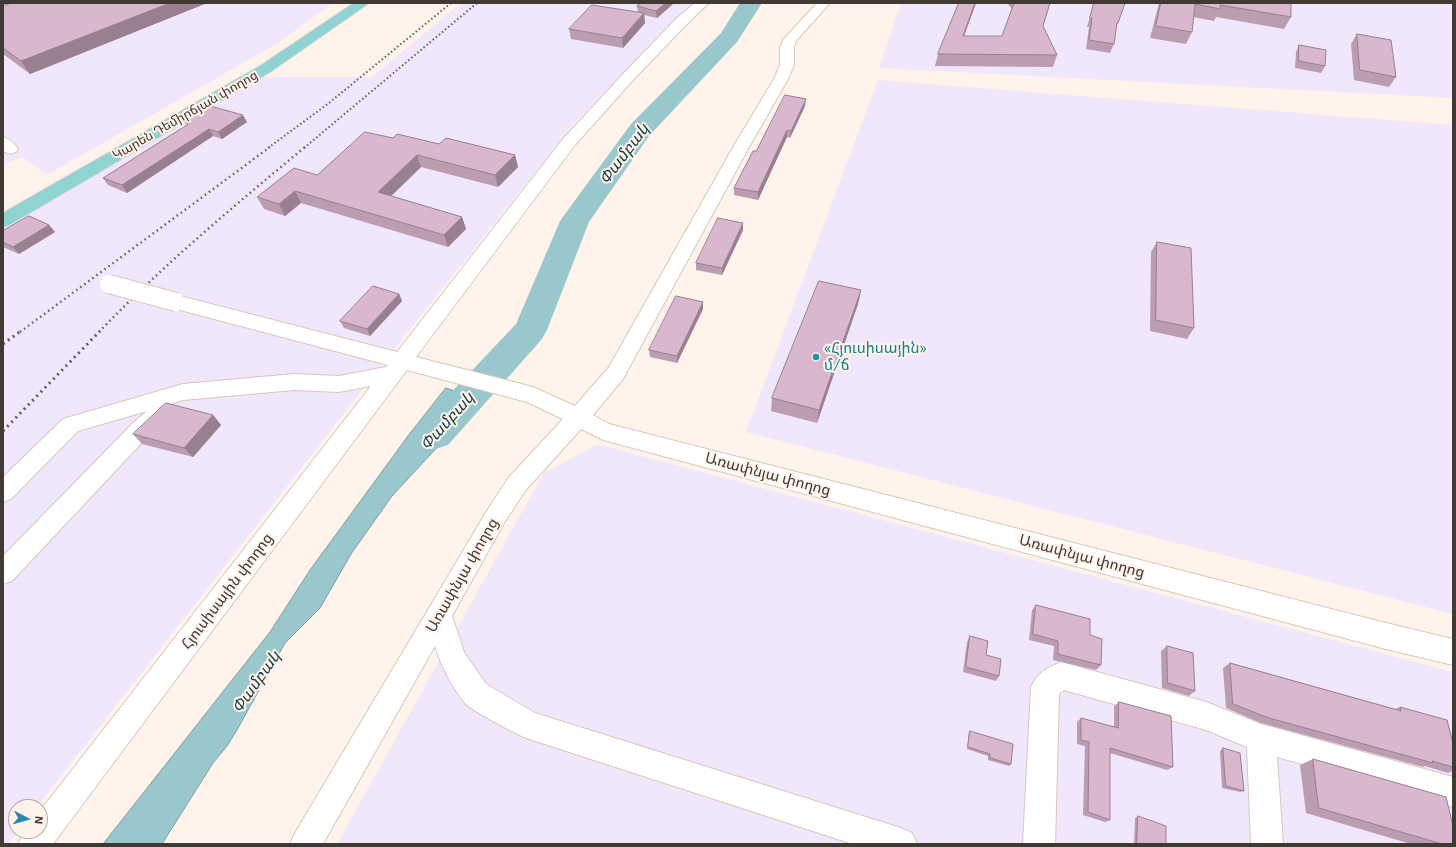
<!DOCTYPE html>
<meta charset="utf-8">
<style>
body{margin:0}
#map{position:relative;width:1456px;height:847px;overflow:hidden;background:#fff3eb;font-family:"Exo 2",sans-serif}
canvas{display:block}
.frame{position:absolute;inset:0;border:4px solid #413934;pointer-events:none}
.north{position:absolute;left:8px;top:799px;width:40px;height:40px;box-sizing:border-box;background:#fff3eb;border:1px solid #b3a9a2;border-radius:50%;rotate:96deg;font-size:11px;font-weight:700;line-height:16px;text-align:center;color:#413934}
.north::after{content:'';display:block;margin:auto;width:14px;height:18px;background:#2688b3;clip-path:polygon(50% 0,100% 100%,50% 72%,0 100%)}
</style>
<div id="map">
<canvas width="1456" height="847"></canvas>
<div class="frame"></div>
<div class="north">N</div>
</div>
<script>
const g = document.querySelector('canvas').getContext('2d');
g.lineJoin = 'round';
function fillPath(path, color) {
  g.fillStyle = color;
  g.fill(path, 'evenodd');
}
function stroke(path, color, width, dash) {
  g.strokeStyle = color;
  g.lineWidth = width;
  g.lineCap = dash ? 'butt' : 'round';
  g.setLineDash(dash || []);
  g.stroke(path);
}
function drawText(font, color, halo, rows, align = 'center') {
  g.font = font + ' "Exo 2","Noto Sans Armenian",sans-serif';
  g.lineWidth = 4;
  g.setLineDash([]);
  g.textBaseline = 'middle';
  g.strokeStyle = halo;
  g.fillStyle = color;
  for (const [text, x, y, turn = 0] of rows) {
    g.save();
    g.translate(x, y);
    g.rotate((+turn || 0) * Math.PI / 180);
    g.textAlign = isNaN(turn) ? turn : align;
    if (halo) g.strokeText(text, 0, 0);
    g.fillText(text, 0, 0);
    g.restore();
  }
}
const industrial = new Path2D(`
 M3,3H333L278,43L47,175L23,157L3,164Z
 M461,3H694L669,24L571,127L380,367L37,807H16V831H18L8,844H3V226L260,77H372Z
 M901,3H1452L1453,98L879,68Z
 M878,80L1453,125V614L746,432Z
 M597,444L1453,672V844H337L543,474Z`);
const water = new Path2D(`
 M446,388L481,400L392,496L351,554L320,608L285,643L237,730L227,746L213,763L162,844H103L270,632L310,570L408,436Z`);
const river = new Path2D(`
 M740,3H762L737,42L649,136L589,222L547,330L542,339L448,445L435,449L422,445L416,434L422,423L516,324L560,221L565,214L631,124L721,33Z`);
const minor = new Path2D(`
 M695,3H709L687,24L633,80L575,145L416,357L533,387L575,406L609,367L732,149L774,79L780,65V47L783,40L817,3H830L796,41L794,47V65L788,79L748,149L623,379L593,415L609,424L1386,623L1453,639V665L1386,649L603,440L581,429L525,491L504,523L452,616L464,652L486,684L535,713L901,828L912,833L917,844H853L529,739C518,735 472,711 465,703C452,687 441,666 435,646L323,844H290L295,833L488,509L509,477L563,419L527,402L407,370L53,844H18L25,831H40V811L371,386L339,392L294,390L183,400L157,408L164,410L167,416L164,422L151,433L12,581L3,584V556L135,421L147,411L78,431L11,499L3,502V477L63,419L183,384L294,374L339,376L386,367L388,365L169,307L166,302L169,297L176,295L397,352L563,139L623,74L677,18Z
 M3,137C10,139 14,143 18,149L16,152L10,154L3,151Z
 M1061,662L1206,702L1261,724L1453,777V807L1277,757L1283,844H1251L1247,747L1206,730L1064,690L1059,694L1055,844H1023L1031,687C1037,673 1047,668 1061,662Z`);
const major = new Path2D(`
 M354,3H369L270,72L9,225L3,227V213L260,66Z`);
const railFar2 = new Path2D(`
 M268,148L329,103L451,3
 M304,148L477,3`);
const railFar1 = new Path2D(`
 M20,332L270,147
 M99,332C163,265 234,206 305,147`);
const rail = new Path2D(`
 M3,344L21,331
 M3,431L100,331`);
const minorBridge = new Path2D(`
 M109,284L176,302`);
const wall = new Path2D(`
 M4,3H207L30,74L3,54V6L7,5Z
 M674,3L657,18L644,15L645,23L623,48L571,39L569,29L638,12L637,6Z
 M959,3H976L964,36H1002L1012,9L1007,3H1050L1043,26L1057,55L1053,67L935,66L938,54Z
 M1094,3H1125L1116,28L1114,44L1110,53L1086,49L1089,27H1087Z
 M1159,3H1291V17L1284,29L1216,17L1214,21L1193,17L1192,32L1186,44L1150,38Z
 M1357,34L1396,77L1389,87L1354,80L1351,44Z
 M1299,45L1325,66L1321,73L1295,68L1296,52Z
 M805,106L790,138L787,137L758,200L734,195V188L756,151Z
 M185,122H247L222,139L213,136L127,193L108,185L103,178L187,125Z
 M393,138L515,155L518,167L498,187L421,167L391,196L462,217L466,229L448,247L301,203L285,216L264,209L257,197L317,175Z
 M49,225L55,232L19,254L3,247V231Z
 M743,230L722,275L696,270V263Z
 M1157,242L1194,328L1187,339L1150,331L1151,252Z
 M861,290L858,304L817,423L771,411L772,398Z
 M399,294L402,301L370,336L344,328L340,321Z
 M703,302V309L677,363L650,357L649,350Z
 M213,415L221,425L193,457L142,444L133,434Z
 M1036,605L1090,635L1101,665L1096,670L1053,660L1054,646L1029,640L1032,610Z
 M970,636L986,655L999,676L996,681L963,672L967,642Z
 M1167,646L1195,691L1189,696L1162,688L1161,651Z
 M1230,663L1395,709L1400,707L1453,743V771L1448,773L1425,766L1423,767L1261,723L1226,708L1223,668Z
 M1119,702L1173,767L1167,770L1110,753V820L1105,822L1083,815L1085,746L1077,744V722L1081,718L1114,727V706Z
 M970,731L1011,764L1009,766L988,760V756L967,749L969,733Z
 M1223,748L1244,791L1240,792L1222,788L1220,751Z
 M1313,759L1453,844H1411L1306,813L1300,765Z
 M1138,816L1166,844H1134L1135,818Z`);
const shadedWall = new Path2D(`
 M170,3H207L30,74L21,61Z
 M666,3H674L657,18L656,11Z
 M975,3H976L960,47L963,36Z
 M644,13L645,23L623,48L622,38Z
 M806,99L805,106L790,138L791,131Z
 M243,115L247,122L222,139L218,132Z
 M209,129L213,136L127,193L122,185Z
 M787,130V137L758,200V192Z
 M417,155L421,167L383,204L378,192Z
 M515,155L518,167L498,187L495,175Z
 M295,191L301,203L285,216L279,204Z
 M462,217L466,229L448,247L444,235Z
 M743,223V230L722,275V268Z
 M49,225L55,232L19,254L13,247Z
 M861,290L858,304L817,423L819,410Z
 M399,294L402,301L370,336L367,329Z
 M703,302V309L677,363V356Z
 M213,415L221,425L193,457L184,448Z`);
const building = new Path2D(`
 M12,3H170L21,61L3,48V6Z
 M641,3H666L656,11L637,6Z
 M959,3H975L963,36H1002L1014,3H1050L1043,26L1057,55L938,54Z
 M1094,3H1125L1118,23H1117L1114,44L1089,40L1092,18H1090Z
 M1161,3H1291V17L1220,5V9L1195,4L1192,32L1156,26Z
 M592,5L644,13L622,38L569,29Z
 M1357,34L1391,40L1396,77L1360,70Z
 M1299,45L1326,50L1325,66L1299,61Z
 M785,95L806,99L791,131L787,130L758,192L734,188L753,151H756Z
 M210,106L243,115L218,132L209,129L122,185L103,178L190,123L185,122Z
 M365,132L393,138L397,134L439,144L446,138L515,155L495,175L417,155L378,192L462,217L444,235L295,191L279,204L257,197L294,168L317,175Z
 M29,216L49,225L13,247L3,242V231Z
 M718,218L743,223L722,268L696,263Z
 M1157,242L1191,248L1194,328L1156,320Z
 M819,281L861,290L819,410L772,398Z
 M373,286L399,294L367,329L340,321Z
 M676,296L703,302L677,356L649,350Z
 M166,403L213,415L184,448L133,434Z
 M1036,605L1090,619V635L1102,639L1101,665L1058,654V641L1033,634Z
 M970,636L988,641L986,655L1001,659L999,676L966,667Z
 M1167,646L1193,653L1195,691L1168,683Z
 M1230,663L1401,711L1400,707L1447,720L1453,743V767L1432,761L1433,763L1269,718L1233,704Z
 M1119,702L1171,716L1173,767L1110,748V820L1088,812L1089,742L1081,740V718L1118,728Z
 M970,731L1013,744L1011,764L990,758V754L968,747Z
 M1223,748L1240,753L1244,791L1226,786Z
 M1313,759L1446,797L1453,826V844H1442L1319,808Z
 M1138,816L1166,826V844H1137Z`);
const markers = [
 [816,357,4,"#0f9aa8"]
];
const farStreetnames = [
 ["Կարեն Դեմիրճյան փողոց",185,115,-30]
];
const cultureNames = [
 ["«Հյուսիսային»",824,348],
 ["մ/ճ",824,365]
];
const streetNames = [
 ["Առափնյա փողոց",768,474,15],
 ["Առափնյա փողոց",1082,556,15],
 ["Առափնյա փողոց",462,575,-60],
 ["Հյուսիսային փողոց",227,591,-53]
];
const waterNames = [
 ["Փամբակ",624,154,-53],
 ["Փամբակ",447,421,-48],
 ["Փամբակ",256,682,-55]
];
fillPath(industrial, '#f0e7fc');
fillPath(water, '#99c8cc');
stroke(water, '#7f9d9e', 1);
fillPath(river, '#99c8cc');
stroke(minor, '#dac7ba', 2);
stroke(major, '#d5d3d2', 2);
fillPath(minor, '#fff');
fillPath(major, '#8fd4d2');
stroke(railFar2, '#665e58', 2, [1.5, 2.5]);
stroke(railFar1, '#665e58', 2.5, [1.5, 3.5]);
stroke(rail, '#665e58', 3, [2, 4]);
stroke(minorBridge, '#dac7ba', 20, []);
stroke(minorBridge, '#fff', 18);
fillPath(wall, '#bb9db1');
fillPath(shadedWall, '#988090');
fillPath(building, '#d9b7ce');
stroke(building, '#988090', 1);
for (const [x, y, r, color] of markers) {
  const dot = new Path2D();
  dot.arc(x, y, r, 0, 2 * Math.PI);
  g.fillStyle = color;
  g.fill(dot);
  stroke(dot, '#fff3eb', 1.5);
}
drawText('13px', '#413934', '#fff3eb', farStreetnames);
drawText('15px', '#0d838f', '#fff3eb', cultureNames, 'left');
drawText('15px', '#413934', '#fff3eb', streetNames);
drawText('italic 16px', '#103d40', '#fff3eb', waterNames);
</script>
